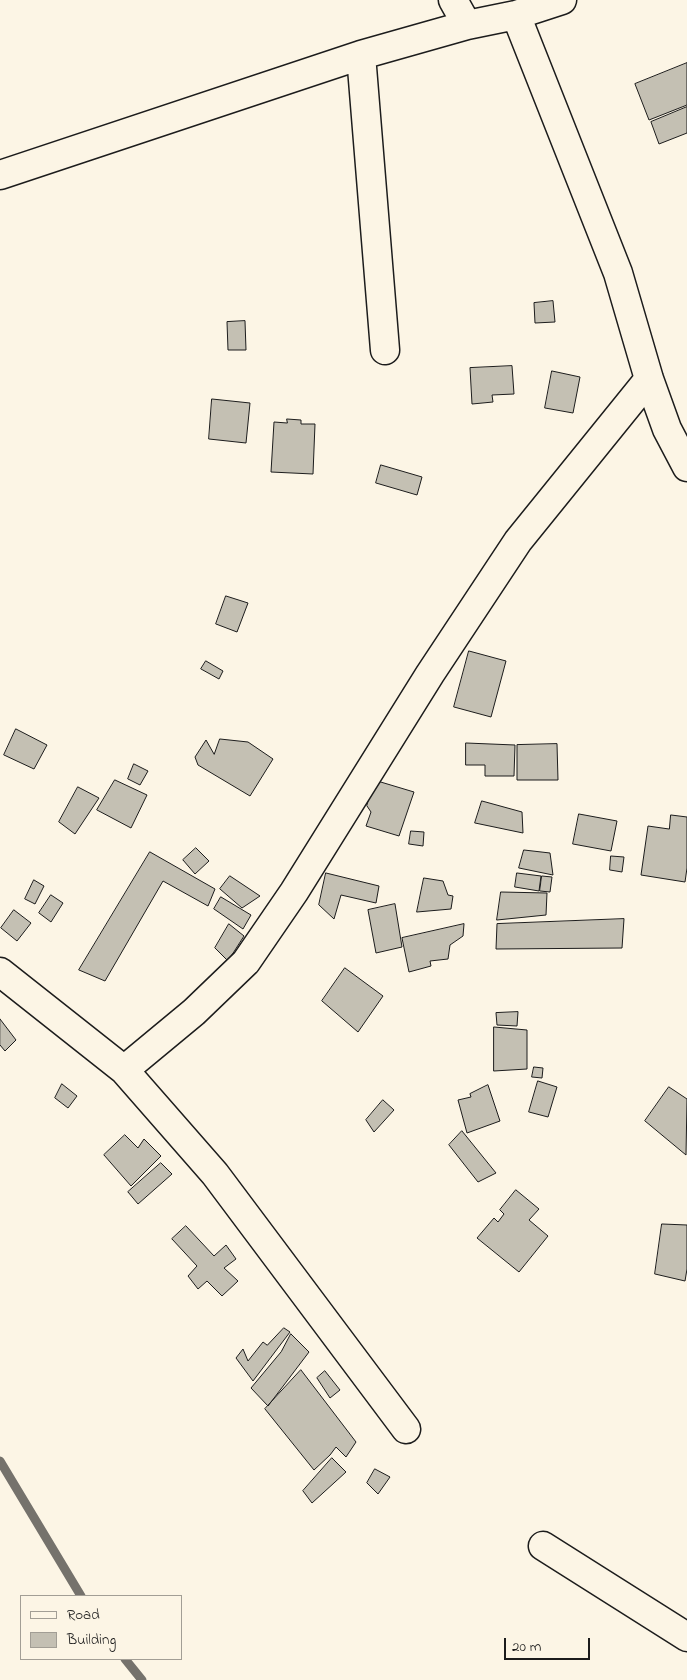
<!DOCTYPE html>
<style>
body{margin:0}
#map{position:relative;width:687px;height:1680px;overflow:hidden;background:#fcf5e5;font-family:"Indie Flower",sans-serif}
canvas{display:block}
.legend{position:absolute;left:20px;top:1595px;width:162px;height:65px;box-sizing:border-box;background:#fcf5e5;border:1px solid #a29e95;margin:0;padding:6px 9px;list-style:none;font-size:15px;color:#1c1c1c}
.legend li{display:flex;align-items:center;gap:10px;height:25px}
.legend b{width:25px;border:1px solid #a29e95}
.scale{position:absolute;left:504px;top:1638px;width:86px;height:22px;box-sizing:border-box;border:2px solid #1c1c1c;border-top:0;padding-left:6px;font-size:15px;line-height:18px;white-space:nowrap;color:#1c1c1c;-webkit-text-stroke:4px #fcf5e5;paint-order:stroke}
</style>
<div id="map">
<canvas width="687" height="1680"></canvas>
<ul class="legend">
<li><b style="height:6px;background:#fcf5e5"></b>Road</li>
<li><b style="height:14px;background:#c4c0b3"></b>Building</li>
</ul>
<div class="scale">20 m</div>
</div>
<script>
const g = document.querySelector('canvas').getContext('2d');
g.lineJoin = 'round';
function stroke(path, color, width, dash) {
  g.strokeStyle = color;
  g.lineWidth = width;
  g.lineCap = dash ? 'butt' : 'round';
  g.setLineDash(dash || []);
  g.stroke(path);
}
function fillPath(path, color) {
  g.fillStyle = color;
  g.fill(path, 'evenodd');
}
const stream = new Path2D(`
 M0,1461L81,1596
 M125,1659L142,1680`);
const building = new Path2D(`
 M687,63V105L649,120L635,84Z
 M687,107V133L659,144L651,122Z
 M553,301L555,322L535,323L534,303Z
 M245,321L246,350H228L227,322Z
 M512,366L514,394L492,395L493,402L472,404L470,368Z
 M552,371L580,377L573,413L545,408Z
 M212,399L250,403L246,443L209,439Z
 M287,419L301,420V424H315L313,474L271,472L274,422L287,423Z
 M381,465L422,477L417,495L376,483Z
 M226,596L248,603L237,632L216,624Z
 M469,651L506,661L491,717L454,707Z
 M206,661L223,671L219,679L201,669Z
 M16,729L47,745L34,769L4,755Z
 M220,739L248,742L273,759L250,796L198,765L195,757L206,740L214,754Z
 M466,743L515,745L514,776H485V765H466Z
 M557,744L558,780H517V745Z
 M134,764L148,771L140,785L128,779Z
 M115,780L147,795L131,828L97,810Z
 M374,780L414,792L399,836L366,826L371,812L367,806Z
 M78,787L99,798L75,834L59,822Z
 M482,801L522,812L523,833L475,823Z
 M579,814L617,821L611,851L573,844Z
 M671,815L687,817V868L685,882L641,875L648,826L669,829Z
 M411,831L424,832L423,846L409,844Z
 M196,848L209,861L195,874L183,860Z
 M524,850L550,853L553,875L519,868Z
 M150,852L215,889L208,906L163,881L105,981L79,970Z
 M611,856L624,857L622,872L610,870Z
 M326,873L379,886L376,903L341,895L334,919L319,905Z
 M517,873L541,876L539,891L515,887Z
 M230,876L260,896L242,908L220,889Z
 M542,876L552,877L550,892L540,891Z
 M424,878L443,881L448,895L453,896L451,909L417,912Z
 M34,880L44,886L35,904L25,899Z
 M501,892L547,893L546,915L497,920Z
 M51,895L63,903L51,922L39,913Z
 M221,897L251,915L243,929L214,909Z
 M395,904L402,947L376,953L368,910Z
 M14,910L31,923L17,941L1,928Z
 M624,919L622,948L496,949L497,924Z
 M229,924L244,936L228,961L215,948Z
 M464,924L463,936L450,945L448,959L430,961L431,966L409,972L402,938Z
 M345,968L383,996L358,1032L322,1001Z
 M518,1012L517,1026L497,1025L496,1013Z
 M0,1019L16,1040L5,1051L0,1045Z
 M494,1027L527,1030V1069L494,1071Z
 M534,1067L543,1068L542,1078L532,1077Z
 M538,1081L557,1087L548,1117L529,1112Z
 M62,1084L77,1096L68,1108L55,1098Z
 M488,1085L500,1121L467,1133L458,1100L471,1097L470,1094Z
 M669,1087L687,1099L686,1155L645,1121Z
 M383,1100L394,1110L374,1132L366,1120Z
 M462,1131L496,1173L478,1182L449,1145Z
 M125,1135L138,1148L144,1139L161,1156L131,1186L104,1155Z
 M161,1163L172,1174L138,1204L128,1192Z
 M516,1190L539,1209L529,1220L548,1236L519,1272L477,1238L494,1218L498,1222L504,1214L500,1210Z
 M662,1224L687,1225V1269L685,1281L655,1274Z
 M186,1226L214,1256L226,1245L236,1259L224,1268L238,1281L222,1296L207,1281L198,1289L188,1276L197,1266L172,1239Z
 M284,1328L290,1332L253,1381L236,1358L243,1349L248,1361L263,1342L267,1345Z
 M291,1334L309,1352L268,1406L251,1388L281,1352Z
 M301,1370L356,1442L346,1457L336,1447L330,1455L314,1470L265,1409Z
 M325,1371L340,1390L330,1398L317,1378Z
 M332,1458L346,1472L312,1503L303,1491Z
 M375,1469L390,1477L378,1494L367,1483Z`);
const minor = new Path2D(`
 M453,0L467,25
 M516,15L618,273L649,379L667,429L687,467
 M361,55L385,350
 M0,175L361,55L467,25L516,15L562,0
 M0,972L124,1070L215,1174L406,1429
 M124,1070L194,1012L246,962L294,892L430,674L518,541L649,379
 M543,1546L687,1637`);
stroke(stream, '#75726c', 9);
fillPath(building, '#c4c0b3');
stroke(building, '#1c1c1c', 1);
stroke(minor, '#1c1c1c', 31);
stroke(minor, '#fcf5e5', 28);
</script>
